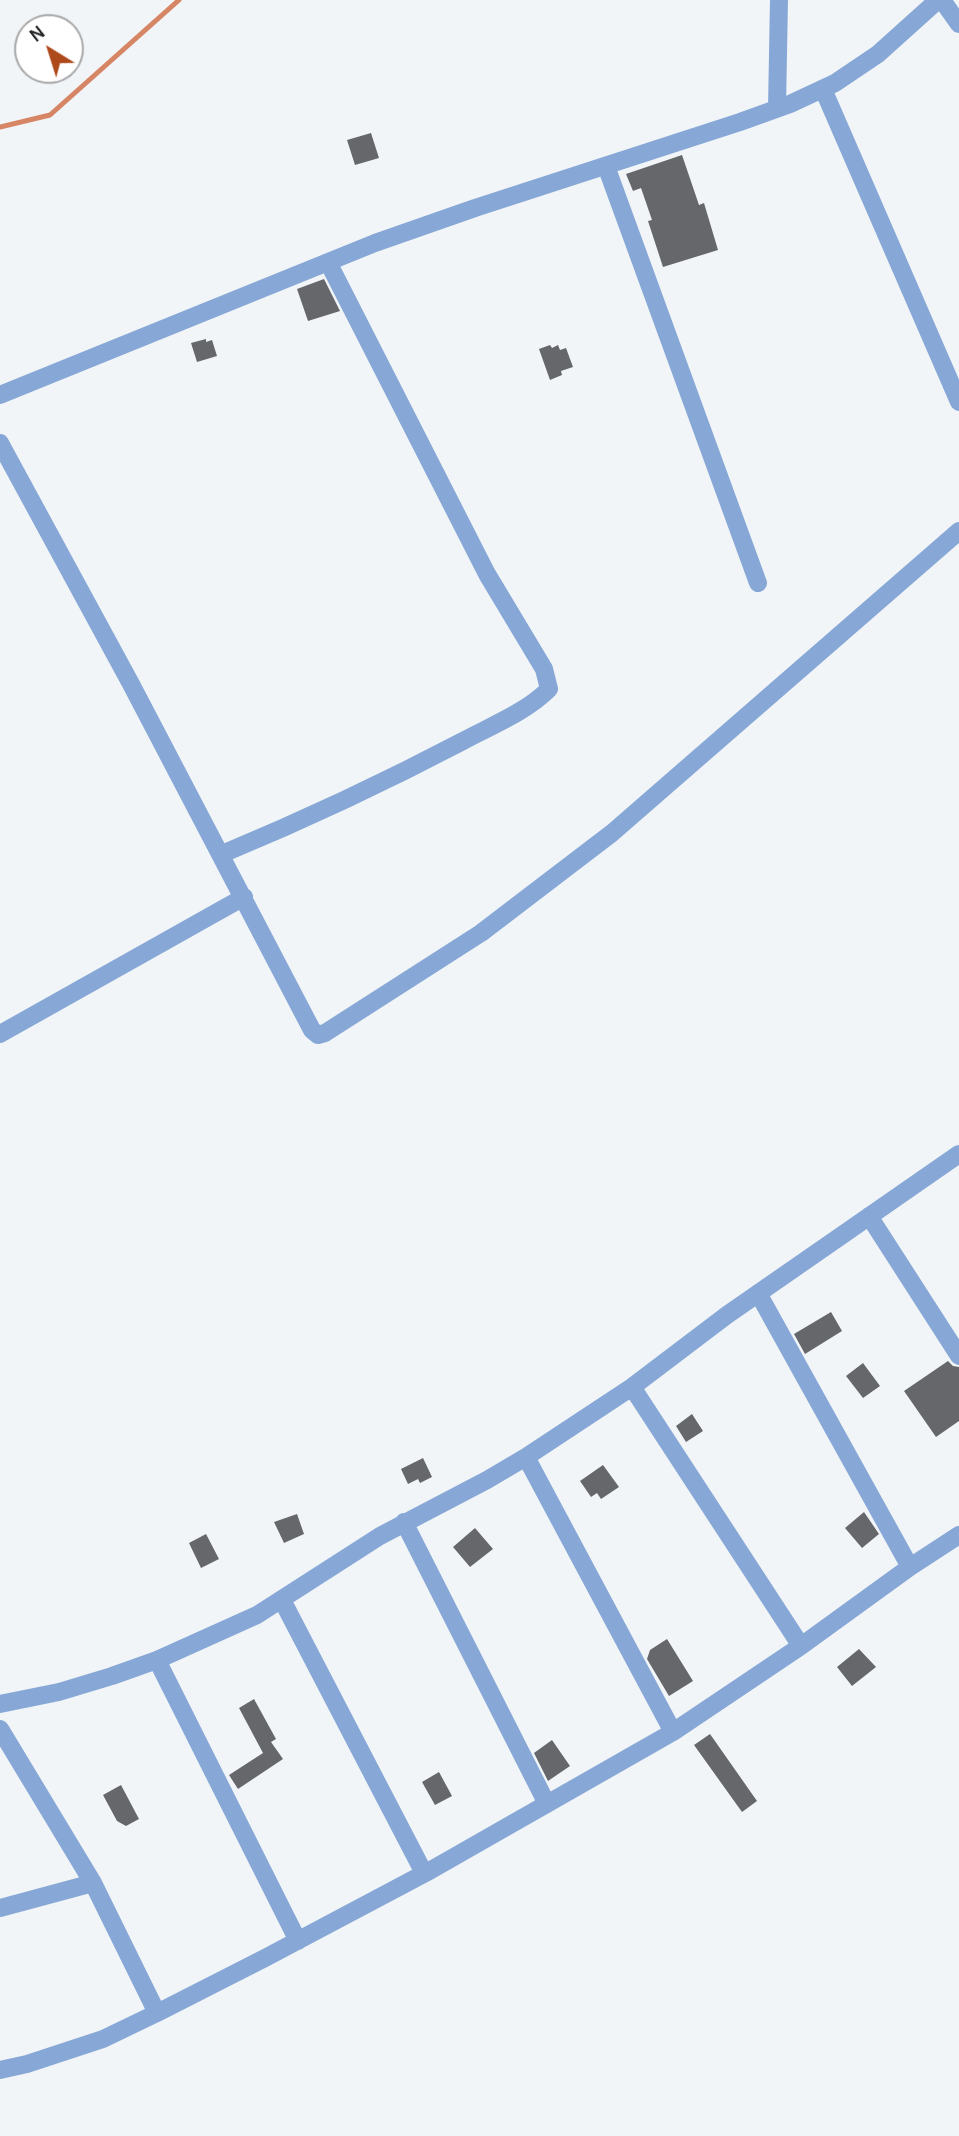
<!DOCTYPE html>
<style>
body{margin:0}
#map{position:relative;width:959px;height:2136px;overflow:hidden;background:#f2f5f8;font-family:Karla,sans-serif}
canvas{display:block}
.north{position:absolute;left:14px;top:14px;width:70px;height:70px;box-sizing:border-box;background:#fff;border:2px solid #a9a9aa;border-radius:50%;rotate:322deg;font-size:19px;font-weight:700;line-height:28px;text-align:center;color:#27282a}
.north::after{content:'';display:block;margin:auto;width:24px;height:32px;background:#ae491b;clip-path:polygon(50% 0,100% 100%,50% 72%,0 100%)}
</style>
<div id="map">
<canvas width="959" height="2136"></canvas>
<div class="north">N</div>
</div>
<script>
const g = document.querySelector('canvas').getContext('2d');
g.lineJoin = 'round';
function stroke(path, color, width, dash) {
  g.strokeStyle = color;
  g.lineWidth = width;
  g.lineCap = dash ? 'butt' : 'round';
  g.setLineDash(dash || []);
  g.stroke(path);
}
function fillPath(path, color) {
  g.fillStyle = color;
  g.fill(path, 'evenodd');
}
const stream = new Path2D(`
 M0,127L50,115L179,0`);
const building = new Path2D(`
 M371,133L379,158L355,165L347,140Z
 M682,155L699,205L704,203L718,250L663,267L648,221L652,220L641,188L633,191L626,174Z
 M324,279L340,311L308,321L297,289Z
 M206,339V342L212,340L217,356L197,362L191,343Z
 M550,345L552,348L558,345L560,350L566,348L573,367L561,371L562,375L550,380L539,349Z
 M831,1312L842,1331L805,1354L794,1334Z
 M948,1361L953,1366L959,1367V1421L936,1437L904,1391Z
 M863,1363L880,1386L863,1398L846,1376Z
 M692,1414L703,1431L686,1442L676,1426Z
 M423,1458L432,1477L420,1483L418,1479L408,1484L401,1469Z
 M603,1465L619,1487L601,1499L597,1493L591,1497L580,1481Z
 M864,1512L879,1534L862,1548L845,1528Z
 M297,1514L304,1534L284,1543L274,1522Z
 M475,1528L493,1549L470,1567L453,1547Z
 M206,1534L219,1559L201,1568L189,1543Z
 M667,1639L693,1681L669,1696L647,1659L650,1650Z
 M859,1649L876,1667L852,1686L837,1667Z
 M254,1699L276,1739L271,1742L283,1759L238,1789L229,1775L263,1753L239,1708Z
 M710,1734L757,1801L742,1812L694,1745Z
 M552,1740L570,1766L548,1781L534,1753Z
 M439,1772L452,1796L435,1805L422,1782Z
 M121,1785L139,1819L126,1826L117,1821L103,1795Z`);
const street = new Path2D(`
 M942,0L959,24
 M823,89L959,402
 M777,108L779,0
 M606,166L758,583
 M0,395L375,243L475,208L740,122L790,104L835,83L878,54L938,0
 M0,443L131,684L312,1030L318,1035L325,1033L481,933L612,833L959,531
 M222,854C304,820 385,782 463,741C493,725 526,712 549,689L544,669L487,574L328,262
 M0,1034L244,897
 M869,1216L959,1356
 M758,1293L910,1567
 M632,1387L801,1646
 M526,1457L673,1732
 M404,1522L547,1804
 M282,1600L424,1873
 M157,1660L298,1941
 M0,1704L59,1692L112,1676L157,1660L257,1615L380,1536L487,1480L526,1457L632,1387L727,1315L959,1154
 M0,1729L93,1883L157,2013L103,2039L27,2064L0,2070
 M0,1908L93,1883
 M157,2013L265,1958L431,1870L673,1732L801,1646L910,1567L959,1535`);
stroke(stream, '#d68565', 5);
fillPath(building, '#65676b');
stroke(street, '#87a8d6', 18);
</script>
